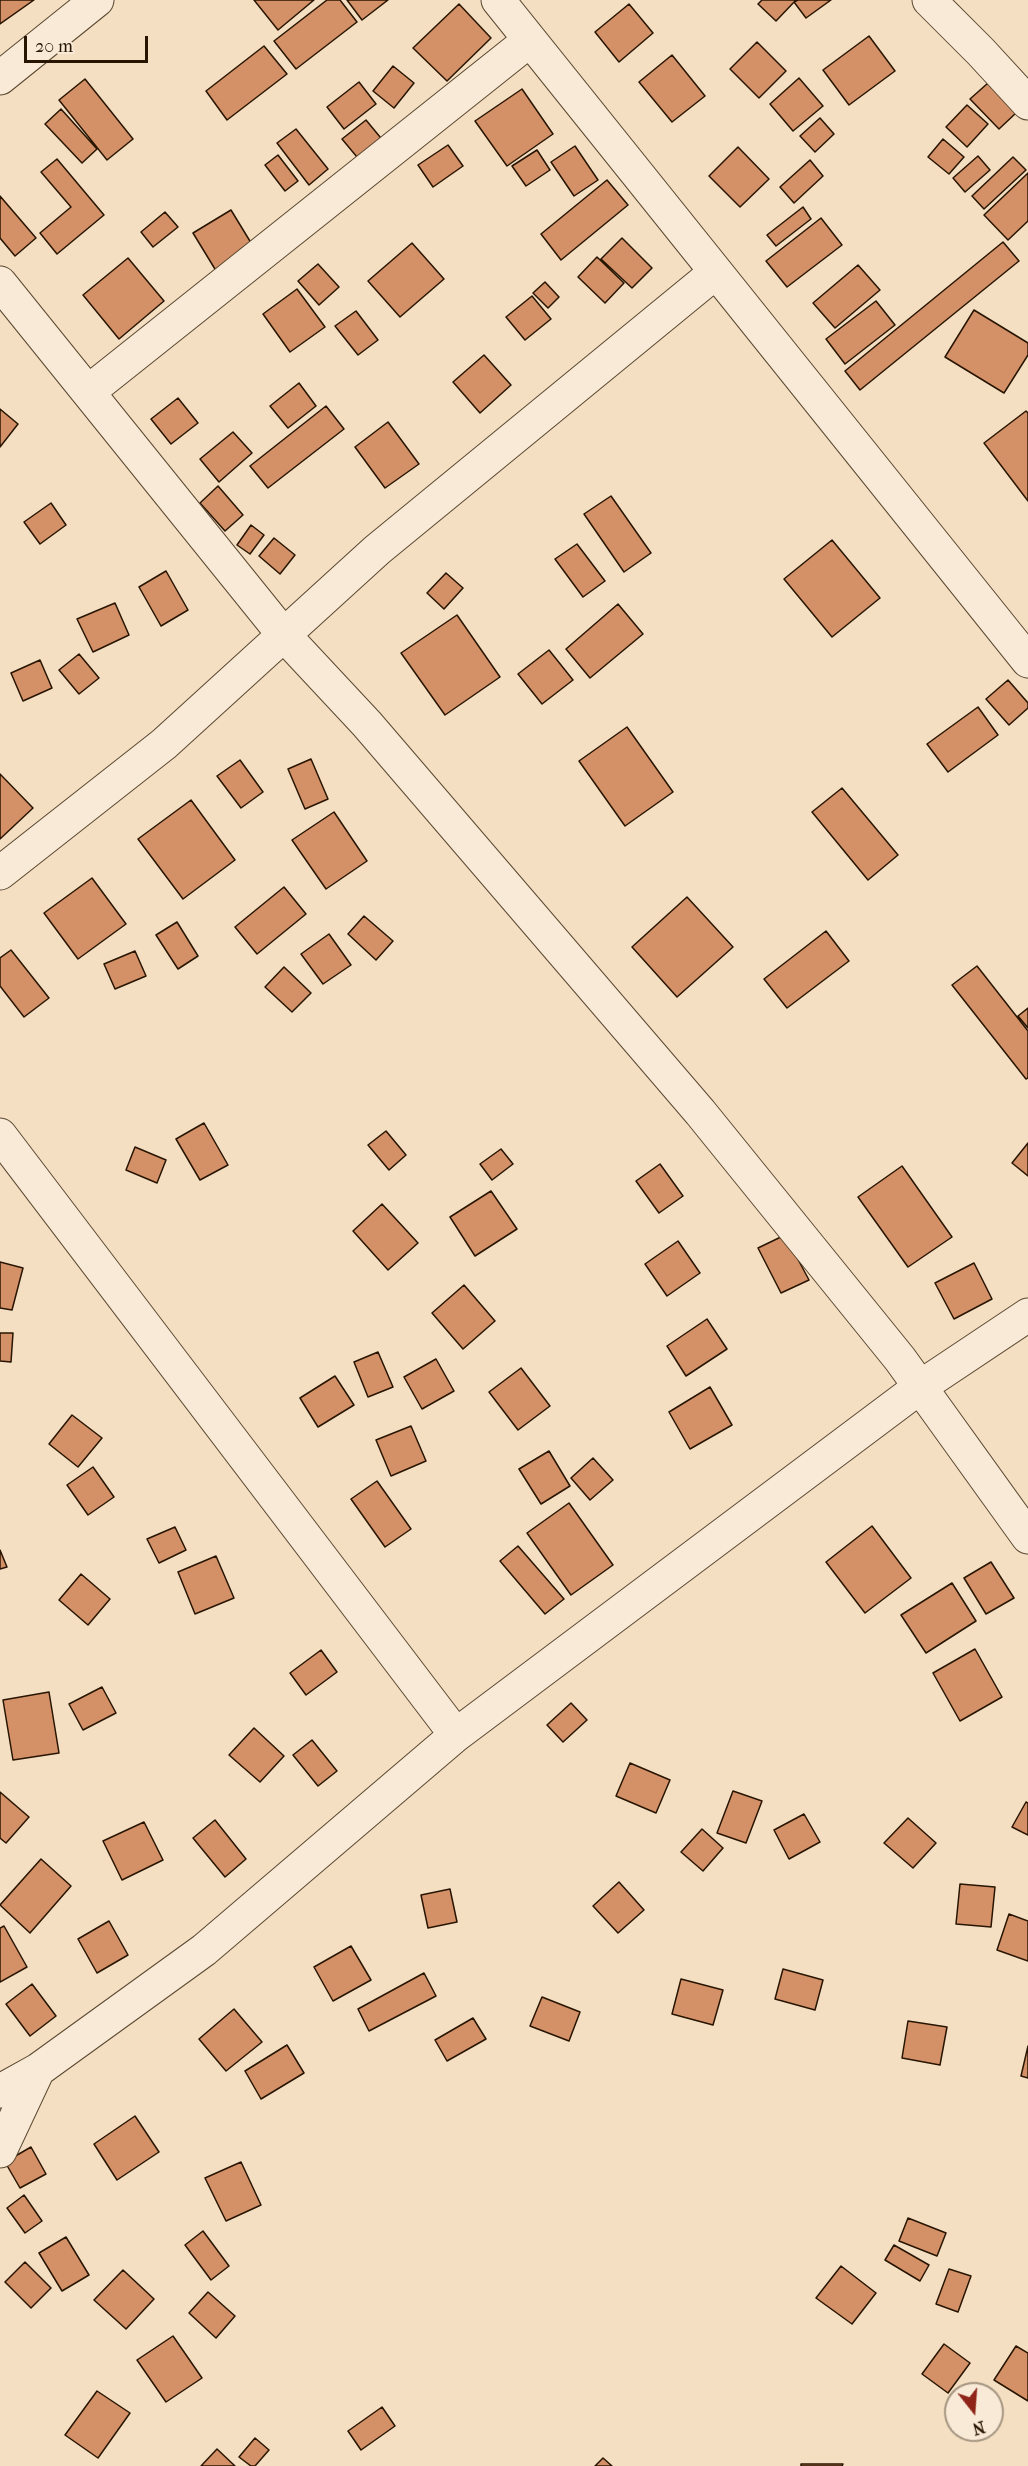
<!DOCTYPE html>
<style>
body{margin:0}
#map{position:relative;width:1028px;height:2466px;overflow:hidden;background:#f4dfc2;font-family:"IM FELL French Canon",serif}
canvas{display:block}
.north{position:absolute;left:944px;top:2382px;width:60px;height:60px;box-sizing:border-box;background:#f8ead7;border:2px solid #a59581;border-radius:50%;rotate:163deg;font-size:16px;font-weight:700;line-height:24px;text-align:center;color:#281501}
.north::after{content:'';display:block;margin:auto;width:21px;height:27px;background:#8f2418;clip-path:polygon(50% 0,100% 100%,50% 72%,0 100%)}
.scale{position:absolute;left:24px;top:36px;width:124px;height:27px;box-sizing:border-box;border:3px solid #281501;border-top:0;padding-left:8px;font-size:18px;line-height:21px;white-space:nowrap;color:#281501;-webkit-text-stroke:4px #f8ead7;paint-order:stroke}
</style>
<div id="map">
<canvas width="1028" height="2466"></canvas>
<div class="north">N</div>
<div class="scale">20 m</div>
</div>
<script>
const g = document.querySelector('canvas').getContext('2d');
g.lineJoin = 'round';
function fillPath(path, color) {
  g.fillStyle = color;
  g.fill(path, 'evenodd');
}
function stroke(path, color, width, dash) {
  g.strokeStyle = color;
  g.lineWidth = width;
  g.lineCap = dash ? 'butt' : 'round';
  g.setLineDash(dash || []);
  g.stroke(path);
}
const building = new Path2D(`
 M0,0H34L0,24Z
 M254,0H314L278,30Z
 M327,0H340L357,22L296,69L274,41Z
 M347,0H388L362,20Z
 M762,0H796L776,21L758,4Z
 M798,0H831L806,18L794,2Z
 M459,4L491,38L447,81L413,48Z
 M629,4L653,33L619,62L595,32Z
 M869,36L895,71L849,105L823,70Z
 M757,42L786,71L759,98L730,69Z
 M264,46L287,74L227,120L206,91Z
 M672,55L705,96L672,122L639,82Z
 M393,66L414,83L394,108L373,91Z
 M799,78L823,106L793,131L770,104Z
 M85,79L133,139L107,160L59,100Z
 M359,82L376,104L344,129L327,107Z
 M988,83L1016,113L999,129L970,99Z
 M522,89L553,134L507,166L475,121Z
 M967,105L988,124L967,147L946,127Z
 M61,109L97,149L82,163L45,124Z
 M820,118L834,134L815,152L800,136Z
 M366,120L385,143L362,163L342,139Z
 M296,129L328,169L309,185L277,143Z
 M943,139L964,157L949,174L928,157Z
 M448,145L463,166L433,187L418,165Z
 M575,146L598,180L574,196L551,162Z
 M738,147L769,179L740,207L709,176Z
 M537,150L550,170L526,186L512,166Z
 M278,155L298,181L285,191L265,165Z
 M978,156L990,170L965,192L953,178Z
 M1013,157L1026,170L984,209L972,196Z
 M57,159L104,215L57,254L40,233L71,207L41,172Z
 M810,160L823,176L794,203L780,187Z
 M1028,173V221L1008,240L984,215Z
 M607,180L628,205L561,260L541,234Z
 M0,196L36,238L15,256L0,238Z
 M803,207L811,219L776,246L767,235Z
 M231,210L256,251L218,274L193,233Z
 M165,212L178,227L153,247L141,232Z
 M821,218L842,245L787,287L766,261Z
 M622,238L652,268L632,288L601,259Z
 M1003,242L1019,261L860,390L845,371Z
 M412,243L444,279L400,317L368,281Z
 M597,257L624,283L605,303L578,277Z
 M128,258L164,301L119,339L83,295Z
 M318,264L339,287L319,305L298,281Z
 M858,265L880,290L835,328L813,303Z
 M545,282L559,297L548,308L533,293Z
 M297,289L325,327L290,352L263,314Z
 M532,296L551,319L525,340L506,317Z
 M876,301L895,325L845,364L826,339Z
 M974,310L1028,343V355L1004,393L945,357Z
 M356,311L378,340L358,355L335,326Z
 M484,355L511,385L480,413L453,382Z
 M299,383L316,406L288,428L270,406Z
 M178,398L198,423L171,444L151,419Z
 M326,406L344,429L268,488L250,466Z
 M0,409L18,424L0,447Z
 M1026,411L1028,413V501L984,443Z
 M388,422L419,464L385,488L355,447Z
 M233,432L252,453L219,482L200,459Z
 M218,486L243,515L225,531L200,503Z
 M611,496L651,553L624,572L584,514Z
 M51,503L66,525L40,544L24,522Z
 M251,525L264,535L250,554L237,545Z
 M274,538L295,555L280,574L259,556Z
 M832,540L880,598L832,637L784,579Z
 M577,544L605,581L583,597L555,559Z
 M166,571L188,610L161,626L139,587Z
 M446,573L463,588L444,609L427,593Z
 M115,603L129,635L93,652L77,619Z
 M618,604L643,634L590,678L566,649Z
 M457,615L500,677L445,715L401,653Z
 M549,650L573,680L542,704L518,674Z
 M79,654L99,678L79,694L59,670Z
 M40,660L52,688L23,701L11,673Z
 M1008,680L1028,703V708L1009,725L986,699Z
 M978,707L998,735L948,772L927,744Z
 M627,727L673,792L625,826L579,761Z
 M311,759L328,799L305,809L288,769Z
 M240,760L263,792L241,808L217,776Z
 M0,774L33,808L0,839Z
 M842,788L898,855L868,880L812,812Z
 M191,800L235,860L183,899L138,839Z
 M334,812L367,861L326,889L292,840Z
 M92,878L126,924L78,959L44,913Z
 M284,887L306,914L257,954L235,927Z
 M687,897L733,947L677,997L632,947Z
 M364,916L393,941L376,960L348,934Z
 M177,922L198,956L178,969L156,935Z
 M826,931L849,961L787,1008L764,979Z
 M329,934L351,965L323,984L301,954Z
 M11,950L49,998L24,1017L0,986V958Z
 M135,951L146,976L115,989L104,964Z
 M977,966L1028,1031V1078L1026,1079L952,985Z
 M284,967L311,993L292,1012L265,987Z
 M1028,1008V1028L1018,1016Z
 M204,1123L228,1165L200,1180L176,1139Z
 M386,1131L406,1155L389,1170L368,1145Z
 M1028,1143V1176L1012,1163Z
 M135,1147L166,1160L157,1183L126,1170Z
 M501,1149L513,1164L492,1180L480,1164Z
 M660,1164L683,1196L659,1213L636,1181Z
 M902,1166L952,1237L908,1267L858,1197Z
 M491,1191L517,1229L475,1256L450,1217Z
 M382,1204L418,1243L388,1270L353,1231Z
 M785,1235L809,1280L781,1293L758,1248Z
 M678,1241L700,1273L667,1296L645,1264Z
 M0,1262L23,1268L12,1310L0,1308Z
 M974,1263L992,1299L954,1319L935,1283Z
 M464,1285L495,1321L463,1349L432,1313Z
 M707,1319L727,1349L686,1376L667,1346Z
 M0,1333H13L11,1362L0,1361Z
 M378,1352L393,1387L368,1397L354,1362Z
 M436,1359L454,1391L422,1409L404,1377Z
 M521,1368L550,1406L518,1430L489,1392Z
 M335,1376L354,1405L318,1427L300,1398Z
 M710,1387L732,1425L690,1449L669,1412Z
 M72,1415L102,1438L78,1467L49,1444Z
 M411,1426L426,1461L391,1476L376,1440Z
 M549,1451L570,1486L541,1504L519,1469Z
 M593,1458L613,1480L590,1500L571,1478Z
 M93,1467L114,1497L88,1515L67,1485Z
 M377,1481L411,1529L385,1547L351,1499Z
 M569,1503L613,1565L571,1595L527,1533Z
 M872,1526L911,1578L865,1613L826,1562Z
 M175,1527L186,1550L159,1563L147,1539Z
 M518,1546L564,1599L545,1614L500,1561Z
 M0,1550L7,1567L0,1569Z
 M216,1556L234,1598L195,1614L178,1572Z
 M991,1562L1014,1598L986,1614L964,1578Z
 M81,1574L110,1599L88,1625L59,1600Z
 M952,1583L976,1621L926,1653L901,1615Z
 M975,1649L1002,1697L960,1721L933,1673Z
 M321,1650L337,1672L306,1695L290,1673Z
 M102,1687L116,1713L83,1730L69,1704Z
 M49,1692L59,1753L13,1760L3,1700Z
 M571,1703L587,1720L563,1742L547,1725Z
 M254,1728L284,1756L260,1782L229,1755Z
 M312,1740L337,1771L318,1786L293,1755Z
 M630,1763L670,1780L656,1813L616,1796Z
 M733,1791L762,1801L746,1843L717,1833Z
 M0,1792L29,1817L6,1843L0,1838Z
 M1026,1802L1028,1803V1835L1012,1827Z
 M804,1814L820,1842L789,1859L774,1830Z
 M908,1818L936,1843L913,1868L884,1843Z
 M215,1820L246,1859L225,1877L193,1838Z
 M144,1822L163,1860L122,1880L103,1841Z
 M702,1829L723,1848L703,1871L681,1852Z
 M41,1859L71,1886L30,1933L0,1905Z
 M619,1882L644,1910L618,1933L593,1906Z
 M960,1884L995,1887L991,1927L956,1924Z
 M450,1889L457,1922L428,1928L421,1895Z
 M1009,1914L1028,1921V1961L997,1950Z
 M109,1921L128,1955L97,1973L78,1939Z
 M4,1926L27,1967L0,1982V1928Z
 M351,1946L371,1980L333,2001L314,1967Z
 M783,1969L823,1980L815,2010L775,1999Z
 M424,1973L436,1996L369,2031L358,2009Z
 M681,1979L723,1990L713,2025L672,2014Z
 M32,1984L56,2016L30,2036L6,2004Z
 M542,1997L580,2012L569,2041L530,2026Z
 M234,2009L262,2042L226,2071L199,2039Z
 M473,2018L486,2039L447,2061L435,2040Z
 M908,2021L947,2027L940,2065L902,2058Z
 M287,2045L304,2073L261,2099L245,2071Z
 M1028,2046V2078L1021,2076Z
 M135,2116L159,2152L117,2180L94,2144Z
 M31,2147L46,2174L20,2188L5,2162Z
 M241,2162L261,2205L226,2221L205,2178Z
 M24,2195L42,2221L25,2233L7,2208Z
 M908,2218L946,2233L937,2256L899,2241Z
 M203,2231L229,2266L211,2280L185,2245Z
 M66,2237L89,2275L62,2291L39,2253Z
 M894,2245L929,2265L920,2281L885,2260Z
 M25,2262L51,2288L31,2308L5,2282Z
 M841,2266L876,2293L852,2324L816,2298Z
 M949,2269L971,2276L958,2312L936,2304Z
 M123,2270L154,2299L126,2329L94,2300Z
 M208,2292L235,2316L216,2338L189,2313Z
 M173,2336L202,2378L166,2402L137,2360Z
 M944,2344L970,2363L948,2393L922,2374Z
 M1016,2346L1028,2353V2401L994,2380Z
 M97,2391L130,2413L98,2458L65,2435Z
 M382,2407L395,2426L361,2450L348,2431Z
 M255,2438L269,2450L255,2466H251L239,2457Z
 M217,2449L235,2466H201Z
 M603,2458L612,2466H595Z
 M801,2464H843L842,2466H801Z`);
const street = new Path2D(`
 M498,0L1028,661
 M929,0L981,52L1028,103
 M0,78L97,0
 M0,283L283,634L367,724L700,1112L900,1359L1028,1537
 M88,392L530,40
 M0,873L164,744L377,550L716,272
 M0,1135L456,1735
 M0,2091L38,2070L204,1950L456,1735L920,1387L1028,1315
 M0,2151L38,2070`);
fillPath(building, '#d49168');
stroke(building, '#281501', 1.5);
stroke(street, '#5b4831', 35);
stroke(street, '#f8ead7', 33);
</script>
